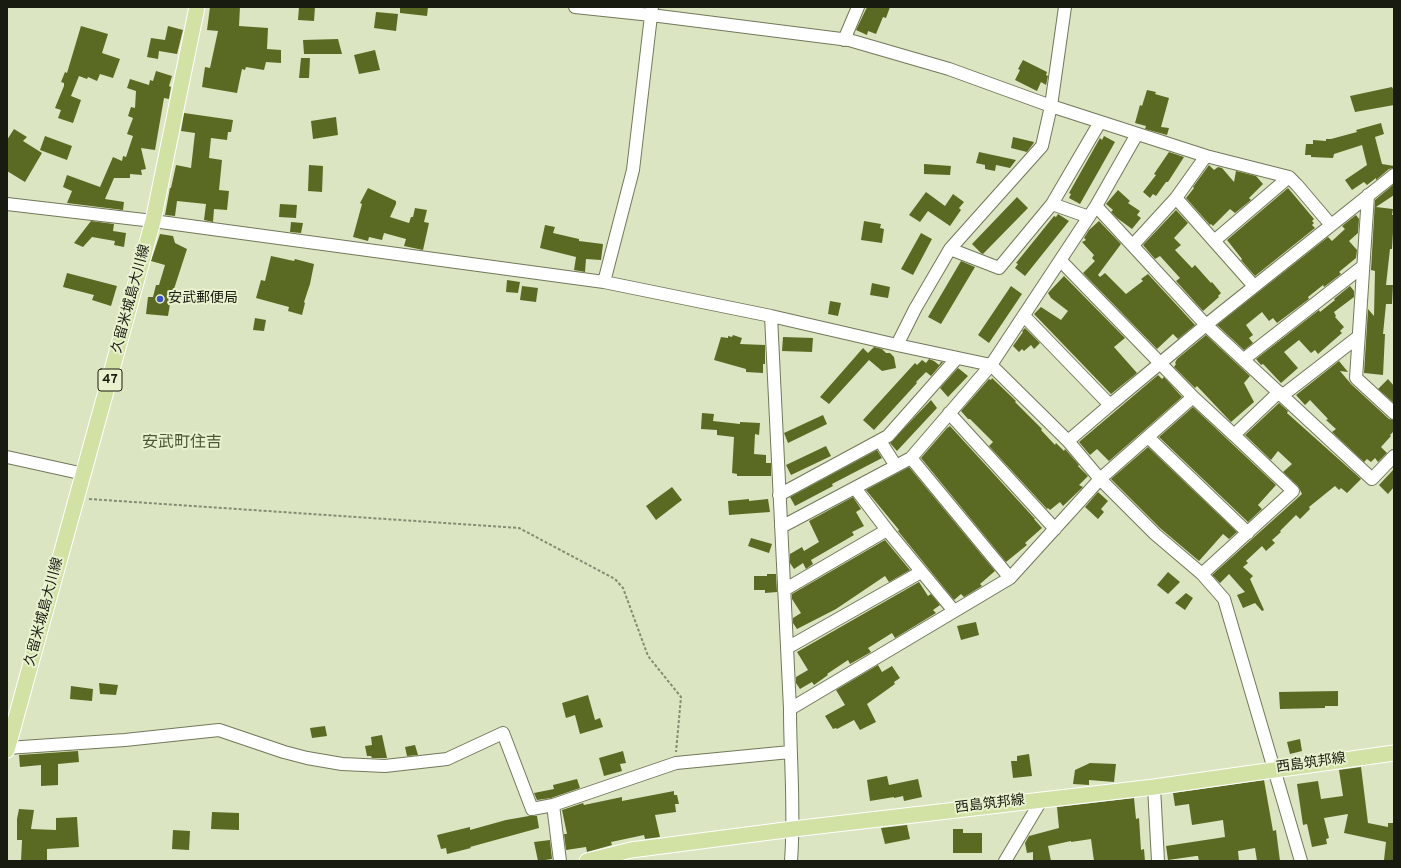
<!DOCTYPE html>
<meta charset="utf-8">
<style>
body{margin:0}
#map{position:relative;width:1401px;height:868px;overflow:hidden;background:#dbe5c2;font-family:Overpass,sans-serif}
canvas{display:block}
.frame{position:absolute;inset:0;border:8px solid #181b0f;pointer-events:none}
</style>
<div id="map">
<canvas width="1401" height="868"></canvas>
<div class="frame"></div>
</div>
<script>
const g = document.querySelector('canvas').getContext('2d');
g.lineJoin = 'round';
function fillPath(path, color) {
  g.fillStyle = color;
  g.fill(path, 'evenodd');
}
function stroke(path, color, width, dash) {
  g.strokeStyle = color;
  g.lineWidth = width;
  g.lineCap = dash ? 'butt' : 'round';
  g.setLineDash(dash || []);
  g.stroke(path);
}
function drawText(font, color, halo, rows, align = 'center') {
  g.font = font + ' Overpass,"Noto Sans JP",sans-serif';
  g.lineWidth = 4;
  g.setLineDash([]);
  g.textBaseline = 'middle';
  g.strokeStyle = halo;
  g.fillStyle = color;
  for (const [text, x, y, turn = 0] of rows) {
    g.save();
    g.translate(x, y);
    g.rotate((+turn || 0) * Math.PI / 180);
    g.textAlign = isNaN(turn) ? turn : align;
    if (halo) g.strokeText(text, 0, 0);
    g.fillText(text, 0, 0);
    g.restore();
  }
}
const building = new Path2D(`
 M210,7H240L239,26L268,28L267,49L281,50V63L266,62L264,70L246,67L245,70L242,69L237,93L202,87L205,67L210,68L218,31L207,30Z
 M299,7H315L314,21L298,20Z
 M400,7H428L427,16L400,13Z
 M867,7H890L886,18L883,17L876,34L868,31L867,35L856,30Z
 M376,12L398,14L396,31L374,28Z
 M81,26L108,34L102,53L120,59L113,78L100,74L97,81L88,77L87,79L79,76L71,96L81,100L73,123L58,118L61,110L55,108L64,86V83L61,82L65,72L67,73Z
 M168,26L183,30L177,54L159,51L158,59L147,57L151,38L165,40Z
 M338,39L342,54H304L303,40Z
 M375,50L380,70L359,74L354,55Z
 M301,58H310L309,78H299Z
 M1023,60L1047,72L1046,75L1048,76L1046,85L1041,82L1037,91L1015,80L1020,70L1018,69Z
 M156,71L172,76L169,86L171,87L169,99L164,98L155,150L141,148L146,169L141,170L142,175L130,174V178H114L105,199L124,202L123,210L67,203L72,191L63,187L67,175L100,187L113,157L122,161L123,156L126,157L133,136L127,134L133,118L128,116L131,107L135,108L136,91L127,88L130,79L149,85L150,80L153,81Z
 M1392,87L1393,89L1394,88V105L1355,112L1350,96Z
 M1147,90L1156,92L1155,94L1169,98L1161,127L1169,128L1167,135L1145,129L1146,126L1135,123L1140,105L1142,106Z
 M184,113L233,120L231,132H228L227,140L211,138L209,158L222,160L219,190L229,191L227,210L214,209L213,222L204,220L206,204L177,201L175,216L165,215L170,188H171L176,165L191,168L195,133L181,131Z
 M336,117L338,135L313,139L311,121Z
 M1381,123L1384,134L1375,137L1382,164L1394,166V168L1389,169L1376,180V178L1367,185L1364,182L1352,190L1345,180L1367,165L1362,145L1334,154L1333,158L1311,157V155H1305L1306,144H1313V140L1326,141V139H1331L1357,132L1356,130Z
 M14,129L27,137L23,141L42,153L25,182L7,171V140Z
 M45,136L72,146L67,160L40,150Z
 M1104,136L1115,142L1080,204L1069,198L1071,194L1069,193L1100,138L1102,140Z
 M1013,137L1034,142L1033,144L1027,152L1011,148Z
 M979,152L1016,160L1010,168L996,165L995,171L985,169V165L976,163Z
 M1169,152L1184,157L1168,182H1166L1156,196L1153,194L1150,198L1143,192L1156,175L1154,174Z
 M924,164L951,166L950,175L924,174Z
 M309,165L323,166L322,192L308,191Z
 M1209,165L1214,170L1218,167L1222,168L1234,182L1236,171L1256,176L1263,184L1249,198L1251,200L1235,213L1230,209L1213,226L1211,224L1210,225L1186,198L1194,188L1193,187Z
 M1393,185L1394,195L1376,207L1393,209L1392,215H1394L1392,249H1390L1386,285H1393L1392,304H1386L1383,334H1385L1383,375L1364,373L1368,309L1374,316L1375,271L1371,270L1375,200Z
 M368,188L396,201V204L390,217L409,223L411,217H413L415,208L427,210L424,222L429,223L423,250L404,246L406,239L384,233L382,240L369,237L368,241L353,237L362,204L360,203Z
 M1288,188L1314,219L1312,221L1314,223L1312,225L1315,228L1255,276L1241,260L1242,259L1227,240Z
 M1118,190L1130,201L1128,203L1140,211L1137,215L1141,218L1132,229L1117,218L1111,212L1113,210L1106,204Z
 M926,192L945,206L953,194L964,202L959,208L961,210L950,226L928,211L920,222L909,215Z
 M1017,197L1028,208L983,254L981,253L972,244Z
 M280,204L297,205L296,218L279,217Z
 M1176,210L1188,223L1174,238L1181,245L1175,250L1192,268L1195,265L1211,283L1212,282L1221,293L1218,296L1219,297L1203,311L1176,281L1180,278L1160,256L1155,259L1143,245Z
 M1058,214L1069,221L1025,276L1015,268L1018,264L1016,263L1054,216L1056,217Z
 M1356,215L1359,219L1358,233L1349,241L1357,250L1356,258L1339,272L1341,274L1324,287L1323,285L1308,297L1309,299L1277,323L1273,318L1269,321L1262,312L1246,325L1253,335L1249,338L1253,343L1244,350L1217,325L1328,237L1332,241L1345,229L1342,226Z
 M91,221L114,224L113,231L126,233L124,247L114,245L115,241L92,237L83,247L74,243Z
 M864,221L881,224L880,228L884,229L882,243L861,240Z
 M1099,221L1121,244L1098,275L1100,277L1105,273L1126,294L1143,281L1141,279L1148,274L1195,325L1178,339L1173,334L1157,349L1083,273L1095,261L1092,258L1094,255L1082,242L1086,240L1084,238L1089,230Z
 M291,222L303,223L301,233L290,232Z
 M545,225L555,227L553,233L579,239V241L603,244L601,260L586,259L585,272L574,270L576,257L540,248Z
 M921,233L932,239L913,275L901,269Z
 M160,234L173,236L175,243L187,249L174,289H176L174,298H171L168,316L146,314L148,297H153L156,285H159L165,265L151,261Z
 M271,256L294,261L295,259L314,264L310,284L304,302L305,303L302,315L288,311L289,307L256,298L261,280L265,281Z
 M961,261L975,267L941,324L928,317Z
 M67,273L117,286L111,306L92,300L94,295L63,287Z
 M1064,276L1125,338L1114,347L1137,373L1111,394L1034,314L1041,307L1061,320L1068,311L1051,298L1048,293Z
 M507,280L520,282L518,293L506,292Z
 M872,283L890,287L888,298L870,295Z
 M522,286L538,288L536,302L520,300Z
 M1011,286L1022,294L989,343L978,335Z
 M1350,286L1354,291V297L1334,312L1336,316L1335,317L1344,327L1340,331L1342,333L1318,354L1315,350L1311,353L1299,340L1284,352L1298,368L1281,383L1265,366L1263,364L1261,365L1256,359L1319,310L1320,312L1335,300L1334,299Z
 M830,301L841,303L838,316L828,314Z
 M255,318L266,320L264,331L253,330Z
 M1025,328L1040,343L1034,349L1031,345L1024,351L1022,349L1019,352L1013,346L1023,332L1022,331Z
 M733,335L742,338L740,344L765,345V364H763V373L746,372V369L714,360L721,337L728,338V336L732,337Z
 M1206,335L1250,376L1244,383L1254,402L1231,422L1197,386L1195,388L1174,367L1176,364L1175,363L1177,359Z
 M783,337L813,338L812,352L782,351Z
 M874,347L882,349L886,353H890L894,357L896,368L882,371L869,360L829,404L820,397L863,348L868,353Z
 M929,359L934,361L939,365L941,362H943L931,376L926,372L916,382L917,383L874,430L863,420L915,363L917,365L922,360L926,363Z
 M1339,361L1348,372L1340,371L1351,384L1389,419L1394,420V431L1390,435L1391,436L1381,447L1387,453L1378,462L1375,458L1371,462L1367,459L1364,462L1332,432L1336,429L1326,420L1328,419L1310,400L1305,405L1296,395Z
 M958,368L968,376L948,397L940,388Z
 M1158,375L1162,379L1164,377L1182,397L1109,461L1097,449L1090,455L1079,442Z
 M992,378L1016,401L1015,402L1042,429L1041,430L1055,445L1056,443L1064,451L1065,449L1079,465L1078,466L1088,476L1079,485L1083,487L1063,506L1060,502L1050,510L1048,508L1047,509L989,446L993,442L970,419H968L961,411L989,379L991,380Z
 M1388,379L1394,386V403L1378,389Z
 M931,400L937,408L897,451L890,443Z
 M1279,403L1288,411L1287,413L1361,479L1347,493L1341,488L1339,490L1335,486L1309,507L1310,509L1300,519L1296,515L1280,531L1281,532L1272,540L1275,543L1266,551L1262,546L1246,561L1248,563L1243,567L1253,576L1250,579L1264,610L1262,611L1255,603L1243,608L1237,595L1245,592L1229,574L1220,583L1212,575L1302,494L1298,486L1283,472L1292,464L1278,451L1271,460L1245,435Z
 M1193,407L1276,485L1258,505L1262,509L1248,522L1159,437Z
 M702,413L714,414L713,421L740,424V422L760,423L759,435L755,434L754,454L766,455V463H771V476H737V474L732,473L734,437L717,435V430L701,429Z
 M823,415L827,424L788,443L784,433Z
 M950,426L1035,519H1034L1042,528L1025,543L1027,545L1006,562L921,458L947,428Z
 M826,446L831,456L791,475L786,465Z
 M1148,447L1237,532L1229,539L1223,534L1199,561L1160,528L1111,479Z
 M877,450L882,458L832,484L833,486L795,506L790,497Z
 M909,467L995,571L980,584L982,586L964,597L961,594L954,600L898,531L899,530L866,490Z
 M1394,469V487L1388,494L1379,485Z
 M672,487L682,500L656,520L646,506Z
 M1098,492L1108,501L1101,509L1104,512L1098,519L1085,507Z
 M853,497L861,509L856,512L864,526L852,532L854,535L811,560L813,564L806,569L803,563L794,569L790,563V554L802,547L804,551L819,542L809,521Z
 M749,499V501L768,499L770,512L729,515L728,501Z
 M751,538L772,544L769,553L748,546Z
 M885,540L910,570L889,582L885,576L836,609L797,629L793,623V618L801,613L792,599V594Z
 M1168,572L1180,582L1168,594L1157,585Z
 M767,574H776L777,592L765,593V590H754V576H767Z
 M919,582L928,596L931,594L940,605L933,610L936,613L895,638L892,633L868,648L871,652L850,664L848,660L827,674L828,675L814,685L812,682L800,689L796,683V677L808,670L797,652Z
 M1186,593L1193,598L1185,610L1175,603Z
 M976,622L979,635L961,640L957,626Z
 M878,665L882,672L892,666L900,678L894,682L895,684L867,704L876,722L860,730L854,720L837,729L836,728L833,729L825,716L845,705L836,690Z
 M99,683L118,685L116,695L100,694Z
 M71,686L93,689L92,701L70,699Z
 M1338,691V706H1325V708L1280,709L1279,692Z
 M588,695L595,720L600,718L603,727L580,734L575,715L566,718L562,703Z
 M325,726L327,736L312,738L310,728Z
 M382,735L387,758H372L371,756H367L365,746L372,745L371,737Z
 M1300,739L1302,751L1290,754L1287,742Z
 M415,745L418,755L407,756L405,747Z
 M78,751L79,762L58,764V785L41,786V765L20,767L19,755Z
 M623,751L626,763L620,764L622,771L604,776L599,758Z
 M1029,754L1032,776L1013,778L1011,761H1017V756Z
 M1090,763L1116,764L1114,782L1089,780V785L1073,784L1075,770Z
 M1361,767L1368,823L1388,827V823H1394V861L1384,860L1386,842L1344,833L1348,814L1324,818L1329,838L1326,839L1327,844L1312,847L1307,824L1303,825L1297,784L1318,781L1321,799L1343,796L1339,770Z
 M887,776L889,785L918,779L922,797L904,801L903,796L894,798V797L870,801L867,780Z
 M577,779L580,788L551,798L537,800L534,793L554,789L553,785Z
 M1264,780L1273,831L1276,830L1280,861H1257L1255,848L1238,851L1239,861H1199L1198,856H1196L1168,860L1166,846L1225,837L1223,820L1192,825L1189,804L1175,806L1173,793Z
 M674,791V795H677L679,804H675L676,812L655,815L660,837L645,839L644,835L611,842L612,845L587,852L586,847L566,850L564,834H567L562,810L583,803L584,805L622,797V801Z
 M1134,798L1136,819L1139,818L1141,850L1144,849L1145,861H1094L1091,839L1071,842V841L1048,846L1051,861H1033V852L1027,853L1025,843L1029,836L1059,828L1057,807Z
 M19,809L34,810L31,829L56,830V818L77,817L79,847L47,849V861H21L22,840H17V819Z
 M212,812L239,813V830L211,829Z
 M529,816H537L539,828L470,847L471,848L447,854L446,848L441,849L437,835L470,827V830L506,820Z
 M907,825L910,839L885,844L881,828Z
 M953,829H963V833H982V853H953Z
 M173,830L190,831L189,850L172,849Z
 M550,840L552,859L538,861L534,842Z`);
const path = new Path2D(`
 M89,499L519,528L615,579L623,588L648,656L681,697L676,752`);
const minor = new Path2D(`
 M575,7L651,15L849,40L949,69L1051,106L1206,156L1289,177L1297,185L1331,225
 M844,40L858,7
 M1368,195L1356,378L1394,413
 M1176,198L1254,286
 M7,204L153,221L604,282L771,316L897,345L991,365L1068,441L1100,479L1155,534L1202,574L1224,599L1301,861
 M1052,204L1089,217
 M1096,206L1206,325L1372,479L1394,456
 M1214,241L1289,177
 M1133,245L1176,198L1206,156
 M950,249L999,268L1052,204L1100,122
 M1061,261L1193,397
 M604,282L633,170L652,7
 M771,316L790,709C790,760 795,810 791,861
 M1024,316L1110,405L1206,325L1394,175
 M897,345L915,309L950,249L1042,146L1051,106L1065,7
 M1244,359L1362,267
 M1283,395L1358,337
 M949,413L1055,529
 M1148,437L1248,533
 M880,441L896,466
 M1068,441L1110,405
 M7,457L84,474
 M911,458L1010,578
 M855,488L887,530L954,611
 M779,495L888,436L957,358
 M781,527L911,458L991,365L1096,206L1137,134
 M1202,574L1293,491L1234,435L1279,392
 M784,590L887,530
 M787,648L921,572
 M790,709L1010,578L1100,479L1193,397L1234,435
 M7,748L125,740L219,730L284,752L307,758L342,764L385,766L447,759L503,733L532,809L553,805L676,763L790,752
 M1154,787L1158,861
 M553,805L560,861
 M1005,861L1042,799`);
const major = new Path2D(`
 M7,750L153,221L197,7
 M587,861L631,850L793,829L1154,787L1394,753`);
const markers = [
 [160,299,4,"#3c51c4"]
];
const shields = [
 [110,380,24]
];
const shieldNames = [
 ["47",110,380]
];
const streetNames = [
 ["久留米城島大川線",132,299,-75],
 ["久留米城島大川線",45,612,-75],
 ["西島筑邦線",1311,764,-8],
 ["西島筑邦線",990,805,-7]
];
const poiNames = [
 ["安武郵便局",168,299]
];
const quarterNames = [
 ["安武町住吉",182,444]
];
fillPath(building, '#5b6a23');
stroke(minor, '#707959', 14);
stroke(major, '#fff', 17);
stroke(path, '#858c73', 2, [3, 2]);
stroke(minor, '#fff', 12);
stroke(major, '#d2e1a4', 15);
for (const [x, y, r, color] of markers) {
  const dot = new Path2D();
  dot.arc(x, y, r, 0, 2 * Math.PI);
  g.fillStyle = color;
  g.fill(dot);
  stroke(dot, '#e8f2cf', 1.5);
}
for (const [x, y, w] of shields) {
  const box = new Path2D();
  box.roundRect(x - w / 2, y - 11, w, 22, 3);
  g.fillStyle = '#e8f2cf';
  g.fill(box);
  stroke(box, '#181b0f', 1);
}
drawText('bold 13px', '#181b0f', null, shieldNames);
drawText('14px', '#181b0f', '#e8f2cf', streetNames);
drawText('14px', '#181b0f', '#e8f2cf', poiNames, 'left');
drawText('16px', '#4d5537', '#e8f2cf', quarterNames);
</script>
